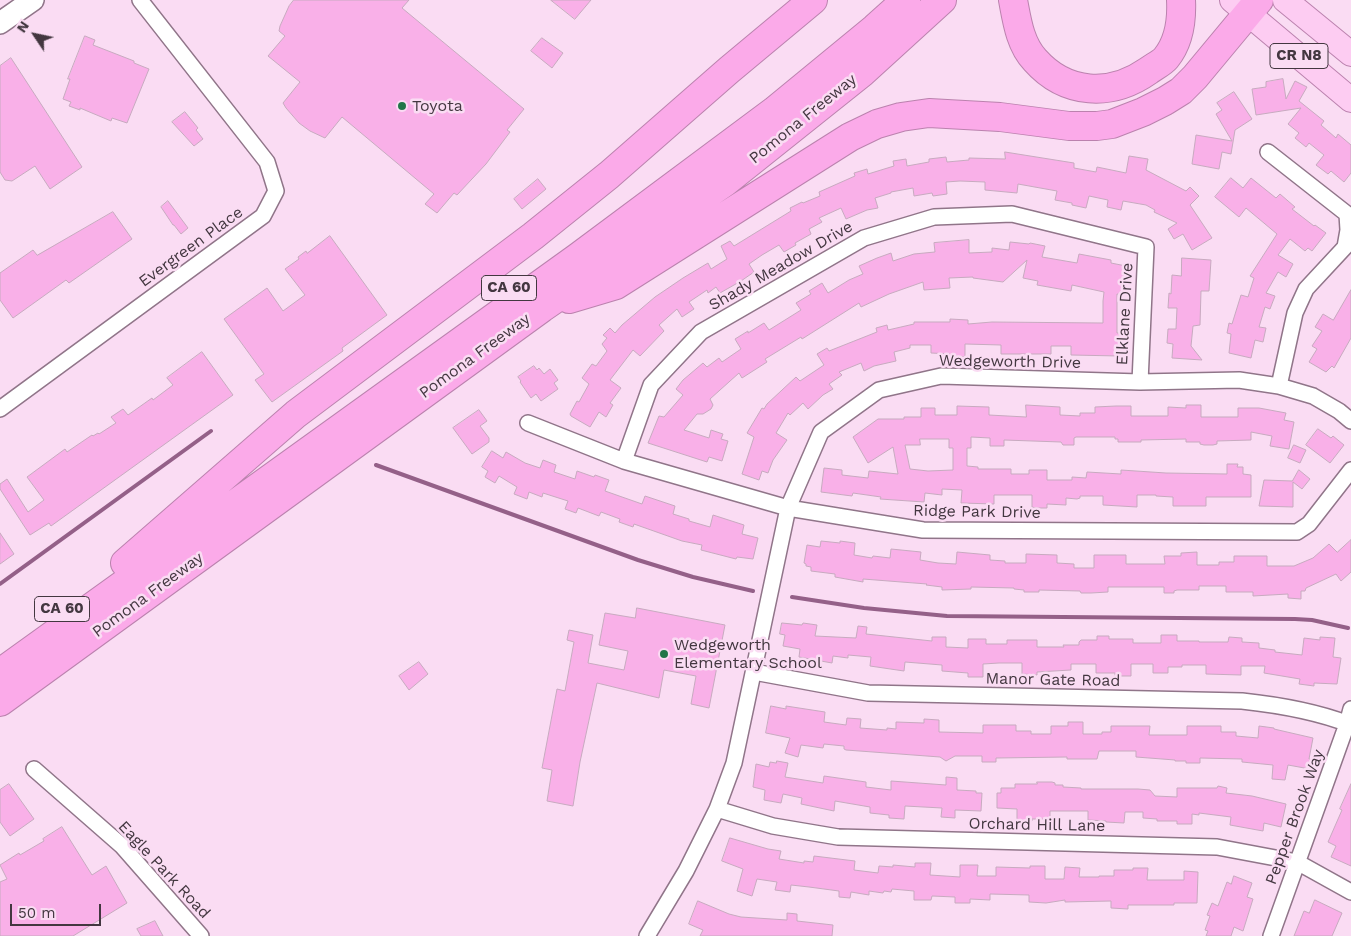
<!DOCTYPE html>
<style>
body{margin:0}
#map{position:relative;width:1351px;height:936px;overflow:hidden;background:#fadcf3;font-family:"Work Sans",sans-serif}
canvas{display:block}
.north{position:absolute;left:10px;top:10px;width:50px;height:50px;-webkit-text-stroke:4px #fadcf3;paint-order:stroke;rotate:304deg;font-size:14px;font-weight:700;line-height:20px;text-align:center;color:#433740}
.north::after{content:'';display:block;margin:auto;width:18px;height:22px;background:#433740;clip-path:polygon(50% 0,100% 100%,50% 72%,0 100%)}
.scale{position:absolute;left:10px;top:904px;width:91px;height:22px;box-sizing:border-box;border:2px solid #433740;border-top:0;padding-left:6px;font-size:15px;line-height:18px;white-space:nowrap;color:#433740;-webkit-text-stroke:4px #fadcf3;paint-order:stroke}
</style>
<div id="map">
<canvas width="1351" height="936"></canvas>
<div class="north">N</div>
<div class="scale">50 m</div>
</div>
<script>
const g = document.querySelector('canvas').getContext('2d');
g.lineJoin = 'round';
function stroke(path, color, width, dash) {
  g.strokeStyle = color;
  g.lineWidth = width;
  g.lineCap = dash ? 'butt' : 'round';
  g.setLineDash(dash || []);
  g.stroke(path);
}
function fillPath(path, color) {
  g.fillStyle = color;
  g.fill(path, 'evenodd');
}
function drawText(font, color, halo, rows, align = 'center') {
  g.font = font + ' "Work Sans",sans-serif';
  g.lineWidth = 5;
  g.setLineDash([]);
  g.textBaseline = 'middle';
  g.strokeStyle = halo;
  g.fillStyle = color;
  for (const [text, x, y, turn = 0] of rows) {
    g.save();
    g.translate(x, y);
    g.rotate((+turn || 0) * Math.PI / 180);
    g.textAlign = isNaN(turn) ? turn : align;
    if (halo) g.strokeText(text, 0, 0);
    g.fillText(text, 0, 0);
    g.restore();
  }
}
const stream = new Path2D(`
 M376,465L638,560L693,577L753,591
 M0,584L211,431
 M792,597L864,608L947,616L1295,619L1312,620L1348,628`);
const building = new Path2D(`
 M294,0H409L402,8L524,109L507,130L510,132L486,164L457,195L454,193L437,213L425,204L434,194L342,117L325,138L310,131L299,123L286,108L283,103L300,82L268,56L285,36L279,31L280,26L289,6Z
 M551,0H591L575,19Z
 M85,36L95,40L93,45L134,61V63L149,69L127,123L112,118L111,121L80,108V110L69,106L71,102L63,99L70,79H68Z
 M542,38L563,53L552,68L531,51Z
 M11,58L82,167L50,189L35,166L12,181L5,180L0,172V66Z
 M1283,79L1286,99L1295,81L1307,87L1299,101L1324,121L1321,125L1336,138L1338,134L1351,145V173L1344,182L1331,171L1328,174L1316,165L1324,155L1309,143L1306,147L1295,138L1299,133L1288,124L1301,108L1256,115L1252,89L1266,87V82Z
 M1234,92L1252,119L1235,130L1231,154L1222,152L1219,169L1192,164L1196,135L1232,141L1216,114L1222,110L1217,103Z
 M185,112L198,128L196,130L203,139L194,146L172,122Z
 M1005,152L1074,163V168L1096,172L1097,167L1126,173L1129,156L1148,159L1146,170L1186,191L1190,187L1199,196L1190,205L1212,238L1192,250L1183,234L1174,239L1168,229L1177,223L1154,212L1155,210L1146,205L1123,201L1121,210L1107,207L1108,200L1089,196L1086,208L1072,205V203L1055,200L1057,191L1018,184L1017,193L985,190V182L960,181L946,182L947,194L933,196L932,193L914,196L913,188L891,192V193L875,198L878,208L867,210L846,219L841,208L819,218L822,222L809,229L811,234L795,243L796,245L784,252L779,245L762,255L749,264L754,272L741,281L720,293L716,287L708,293L707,290L689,302L694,309L682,317L677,309L659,325L664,331L640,356L633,350L610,380L621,388L610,403L613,405L606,417L599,412L590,427L571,416L570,414L577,401L579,402L589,384L582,378L592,364L596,366L607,351L602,344L607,338L603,335L610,328L615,333L622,325L655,297L683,278L708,263L711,269L727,259L721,246L730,241L734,246L791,211L790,208L802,202L803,203L820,196L819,192L855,176L854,173L867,169L868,174L894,166L893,161L906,159L907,166L929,162V159L946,157L947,162L969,160V158L1005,159Z
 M1231,178L1243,188L1251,178L1276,198L1280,194L1295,207L1292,209L1314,226L1315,225L1326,233L1312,251L1308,248L1305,251L1290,239L1278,255L1293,264L1286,277L1278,272L1266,293L1275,296L1270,309L1265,307L1259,327L1266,328L1263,342L1255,340L1251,358L1229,353L1231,334L1227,333L1229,323L1232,324L1241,295L1248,297L1254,278L1250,276L1277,234L1246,208L1239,217L1215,197Z
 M538,179L546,189L522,209L514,199Z
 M168,201L188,228L181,234L174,225H173L161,207Z
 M113,212L132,239L69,283L66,280L13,318L0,300V273L33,250L37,255Z
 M330,236L387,315L342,348L343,351L272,402L255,380L264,374L224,319L267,288L283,311L305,295L285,269L299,259L298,257L306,251L307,253Z
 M969,240V253L992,252V248L1009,250L1010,242L1029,244L1030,243L1045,246L1042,257L1077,263L1079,254L1111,260V263L1126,266L1122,283L1125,284L1123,295L1117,294V333H1120L1119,356L1071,355V346H1051V354H1001V345L965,344V357L950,356V354L931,353V345H910V348L894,352L896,361L874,366L864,371L861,363L839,372L842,375L829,384L833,389L823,395L808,409L803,403L790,415L788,413L776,433L787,440L773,460L768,473L762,471L759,480L742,474L754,437L747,433L762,408L764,409L767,404L796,377L800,381L824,365L817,354L827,348L829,351L877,332L876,328L887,325L888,330L914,324V322H950V319L968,320V324L992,322L1103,323V301L1104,292L1072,285L1071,291L1037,285L1038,281L1023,278L1027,260L1003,282L973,278V277L949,278L950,288L924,290L923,282L889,294L861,307L859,303L802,339L801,337L765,359L767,362L742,378L739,373L710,399L713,405L711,409L703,414H697L684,430L709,438L711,430L723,434L721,439L728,441L722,461L709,457L707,462L648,443L659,416L664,417L683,395L676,389L683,380L703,363L707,367L719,358L722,362L741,349L735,339L748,331V333L764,323L769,330L801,310L796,303L811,294L809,291L822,283L828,293L849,280L863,274L859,266L877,258L891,253L893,261L914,254L935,252L934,243Z
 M1182,258L1211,260L1209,291H1201L1200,325L1193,326L1191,346L1202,360L1172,358L1173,344L1167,343L1168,329H1176L1177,308H1168L1169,293L1171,294L1172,275L1181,276Z
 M1351,290V338L1334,368L1332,366L1326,372L1309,362L1317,349L1312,346L1322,331L1315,327L1323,314L1333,320Z
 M202,352L233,395L51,526L49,523L30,535L0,489V484L7,479L28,512L44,500L27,477L65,449L67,452L92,435L93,436L98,433L99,434L116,423L111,417L123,409L128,415L152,398L153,400L173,385L167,378Z
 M534,366L537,370L539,368L544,374L550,369L558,380L554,383L558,389L541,401L536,394L531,398L520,382L521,381L518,377Z
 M1026,405L1060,407V415L1080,416V413H1095V407L1116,406H1131V416H1168V407L1186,408V405H1201V417H1238V408H1259L1286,413L1284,420L1294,422L1289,449L1270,446L1272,436L1251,432V440L1217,441V444L1213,445H1204L1200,444V442H1186V439L1141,440V442H1118V439H1115V437H1076L1074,438V445H1063L1061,442L1004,440V446H990V438L971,437V448H967V466L978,467V469H1011V474H1029V470H1047V480H1072V477L1086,478L1087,472L1121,474V470L1166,473L1227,474V464H1238L1237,467H1243V474L1251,475V497H1206V506H1173V497L1156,496V495H1137V507L1103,505V496H1080V498L1077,499L1066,498V505L1047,504V508H1036L1032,507V495H994V504L961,503L962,490L942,489V495L925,493L924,502L880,499L881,497L853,493L852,496L821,492L824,468L842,470V475L868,478L869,471L898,474L893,447L868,463L853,437L878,419H904V417H921V408H935V415H957V406L989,407V415L1026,417ZM920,439H949V448H953V470L928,471L910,469L905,445H920Z
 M479,410L487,421L480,426L489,438V442L472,454L453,428Z
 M1318,429L1331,438L1333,436L1344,445L1330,463L1306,445Z
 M1294,445L1306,450L1300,463L1288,458Z
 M492,451L503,458L506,452L525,463L540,468L543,460L556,465L554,472L575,479L577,471L594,477L595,475L609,480L605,491L642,504L645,496L675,506L673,514L689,519V521L710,527L713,515L744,525L742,534L758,538L753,559L737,557L736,559L701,550L702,545L682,541L634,524L633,527L619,522L620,519L601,512L599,516L578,508L576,513L565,509L568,501L543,493L542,497L529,492L527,499L514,494L517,487L499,476L495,483L485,477L488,471L482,467Z
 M1299,470L1310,479L1302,489L1293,482V507L1259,506L1264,480L1292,481Z
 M0,533L14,554L0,564Z
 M1351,540V572L1341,581L1336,574L1306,588L1305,591H1301V599L1288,598V594L1253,596V592H1226V586H1199V590H1177L1174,591V593H1164V587H1108V592L1091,593H1081L1080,591L1039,590V592H1024V590L1014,589V588L971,587V589L942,590V587L926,585L927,584L863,579V582L835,577V574L811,571V567L806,566V564L804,563L807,545L820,547L821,541L840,543V541L855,543L854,555L872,558L873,556L890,558L891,549L921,552L920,560L938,563L956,564L957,552L990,555V560L1005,561V563H1026V554L1057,555V563L1074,564V568H1094V555H1126V564H1165L1164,556H1181V553L1197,552V565H1219V562H1234V556H1267V566H1294L1313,558L1329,544L1337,552Z
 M637,608L725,625L709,708L691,704L696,676L664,670L659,698L597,683L580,762L573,806L547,801L552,770L542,768L557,689L565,691L574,642L567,640L569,630L593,635L588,663L624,670L628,651L599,645L605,613L635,618Z
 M782,623L802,625L803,623L817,625L815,636L856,638L858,626L867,627L866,634L932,641V637H946V647L968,648V639H986V644H1007V640H1037V647H1064L1063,645H1079V642L1081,640H1097V636H1109V639H1133V643H1161V635H1177V641H1199V642H1228L1229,637L1242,638V642L1259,643V648L1275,650V652L1302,655L1304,638L1320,640V637L1335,638L1333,657L1341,658L1337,684L1314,683V686L1299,684L1300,679L1264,673L1265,666H1241V675L1206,674V665H1182V667H1168V673H1153V664H1131V676H1115V673H1096V664H1071V670L1037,672V675L1022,674V663H999L983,664V677H968V673L942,671V665L905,662L904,671L870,666L871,657L848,655V658L833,656L832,663L799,657L800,649L783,646L785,635L780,634Z
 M419,662L428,674L409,690L399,676Z
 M771,706L786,709V706L825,712L824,722L846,725L847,718L861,719L860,728L887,730V728L896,729V722L924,723V719L939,720V732L983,733V725H1016V731H1031V734H1051V726H1068V722H1083V734H1102V732H1111V726H1150L1149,735H1187V726H1221V732H1236V736L1258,738L1259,726L1274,728V729L1313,738L1309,759L1313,760L1310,769L1288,765L1285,780L1272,779L1273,765L1242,762V759L1200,758V763H1186V761H1175V760L1136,757V751H1099L1097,759H1067V757L996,758V762H982V756H955L946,761L940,757L846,750L844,749V746L824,744L823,748L801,745L798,757L785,753L790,738L766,733Z
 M777,761L788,763L785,777L823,783L824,776L866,782V787L891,790V781L946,785V777L957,778V790L976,791V793H982L981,811L955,810V818L941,817L942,808L905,806L904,819L889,818V815L870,813V807L835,801L834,811L801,804L802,798L783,794L781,803L764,800L765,790L753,787L756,764L769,767L770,762L776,763Z
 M1037,782H1052L1055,783V785H1063V787L1081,788V789H1138L1150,790L1155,796L1177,797V788H1217L1218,786L1227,788L1226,793L1252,796L1286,804L1281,827L1264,823L1263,831L1230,825L1231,817L1199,813V815L1192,814V824H1177V821H1157V819L1143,818V812H1125L1124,823L1106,822V821L1088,820V811H1050V819H1032V821H1017V809L997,808V793H1001V788H1015V784H1037Z
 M9,784L34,819L10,836L0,822V790Z
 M1351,784V866L1331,857L1336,846L1328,842L1342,810L1340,809Z
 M62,827L92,875L106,866L127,903L73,936H0V882L7,879L0,865L19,853L20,855L44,841L43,839Z
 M730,838L768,849L781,851L779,859L804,863V861L813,862L814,856L855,861L854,870L878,873L879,866L893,867V865L915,867V863H931L930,875L960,877V865H978L977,876H996V867L1030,868V866H1045V879H1064L1065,867L1080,868L1079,877H1099V876H1114V870H1133V868H1148L1147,880H1184V871L1198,872L1197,903H1174V905H1128V909L1111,908V901L1065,902V900L1046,903L1029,902V895L990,894V900L970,899V903H955V897L932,896L931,900H914V891L892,889L891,892L884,891L883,893L869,891V895L851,892L850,898L839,897V891L809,887L791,885L790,892L775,890L777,882L757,879L752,896L737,891L743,869L722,861Z
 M1234,876L1252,883L1247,897L1253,899L1243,931L1234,927L1231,936H1206L1208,931L1205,930L1210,916L1207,915L1212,903L1218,906L1227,882L1231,884Z
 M1315,900L1342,913L1332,936H1294L1304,911L1309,913Z
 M698,901L729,914L741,917L787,920V913L797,914V921L833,925L832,936H700L703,930L689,924Z
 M155,921L163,936H141L137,929Z`);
const minor = new Path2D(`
 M1268,152L1347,214L1348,230L1345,247L1306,289L1295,313L1279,386
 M0,409L263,216L276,191L267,162L140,0
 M528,423L624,461L788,508L923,530L1297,532L1309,524L1351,470
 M624,461L651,385L701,332L864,238L934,217L1012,214L1146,247L1140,382
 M754,672L868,693L1242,701C1279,705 1316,711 1351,725
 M34,769L122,846L201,936
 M717,809L773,826L838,837L1217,847L1297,862L1351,892
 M647,936L686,871L717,809L734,763L788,508L821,432L879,390L941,376L1140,382L1239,380L1279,386L1313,396L1339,411L1351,421
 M1271,936L1347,724L1351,709`);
const secondary = new Path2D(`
 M0,23L33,0`);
const primary = new Path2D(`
 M1232,0L1351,100
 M1285,0L1351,54`);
const motorway = new Path2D(`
 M1013,0C1017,21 1020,44 1035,60C1066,95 1111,97 1148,71C1153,67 1162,63 1166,58C1179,42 1182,20 1181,0
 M569,299L616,285L850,137L877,124L901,117L929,113L1000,117L1069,126H1097L1112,124L1143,112L1165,101L1181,91L1195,77L1259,0
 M125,563L296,414L533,236L609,175L729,70L813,0
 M0,673L578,257L774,111L875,28L906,0
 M0,702L542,308L724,183L863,72L942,0`);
const markers = [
 [402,106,5,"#217648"],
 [664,654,5,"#217648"]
];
const shields = [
 [1299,56,58],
 [509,288,55],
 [62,609,55]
];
const shieldNames = [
 ["CR N8",1299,56],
 ["CA 60",509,288],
 ["CA 60",62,609]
];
const poiNames = [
 ["Toyota",412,106],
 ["Wedgeworth",674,645],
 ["Elementary School",674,663]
];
const streetNames = [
 ["Pomona Freeway",803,119,-39],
 ["Evergreen Place",191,247,-36],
 ["Shady Meadow Drive",781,266,-30],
 ["Elklane Drive",1125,314,-87],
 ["Pomona Freeway",475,356,-36],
 ["Wedgeworth Drive",1010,362,1],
 ["Ridge Park Drive",977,512,1],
 ["Pomona Freeway",148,595,-36],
 ["Manor Gate Road",1053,680,1],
 ["Pepper Brook Way",1295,817,-70],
 ["Orchard Hill Lane",1037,825,1],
 ["Eagle Park Road",164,870,47]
];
stroke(stream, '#946088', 4);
fillPath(building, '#f9b0e8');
stroke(building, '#c7aabf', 1);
stroke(minor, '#907589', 18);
stroke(secondary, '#907589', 24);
stroke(primary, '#bb82ae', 26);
stroke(motorway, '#bb82ae', 30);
stroke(minor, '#fff', 15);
stroke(secondary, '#fff', 21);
stroke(primary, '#fdccf2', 24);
stroke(motorway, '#fbaae9', 28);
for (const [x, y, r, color] of markers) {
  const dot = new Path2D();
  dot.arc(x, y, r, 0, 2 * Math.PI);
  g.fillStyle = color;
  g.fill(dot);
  stroke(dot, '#fadcf3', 2);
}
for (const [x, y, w] of shields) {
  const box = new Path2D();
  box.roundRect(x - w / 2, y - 12.5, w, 25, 4);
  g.fillStyle = '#fadcf3';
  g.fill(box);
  stroke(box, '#433740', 1);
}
drawText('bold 15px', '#433740', null, shieldNames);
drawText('16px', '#433740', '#fadcf3', poiNames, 'left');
drawText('16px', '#433740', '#fadcf3', streetNames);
</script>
